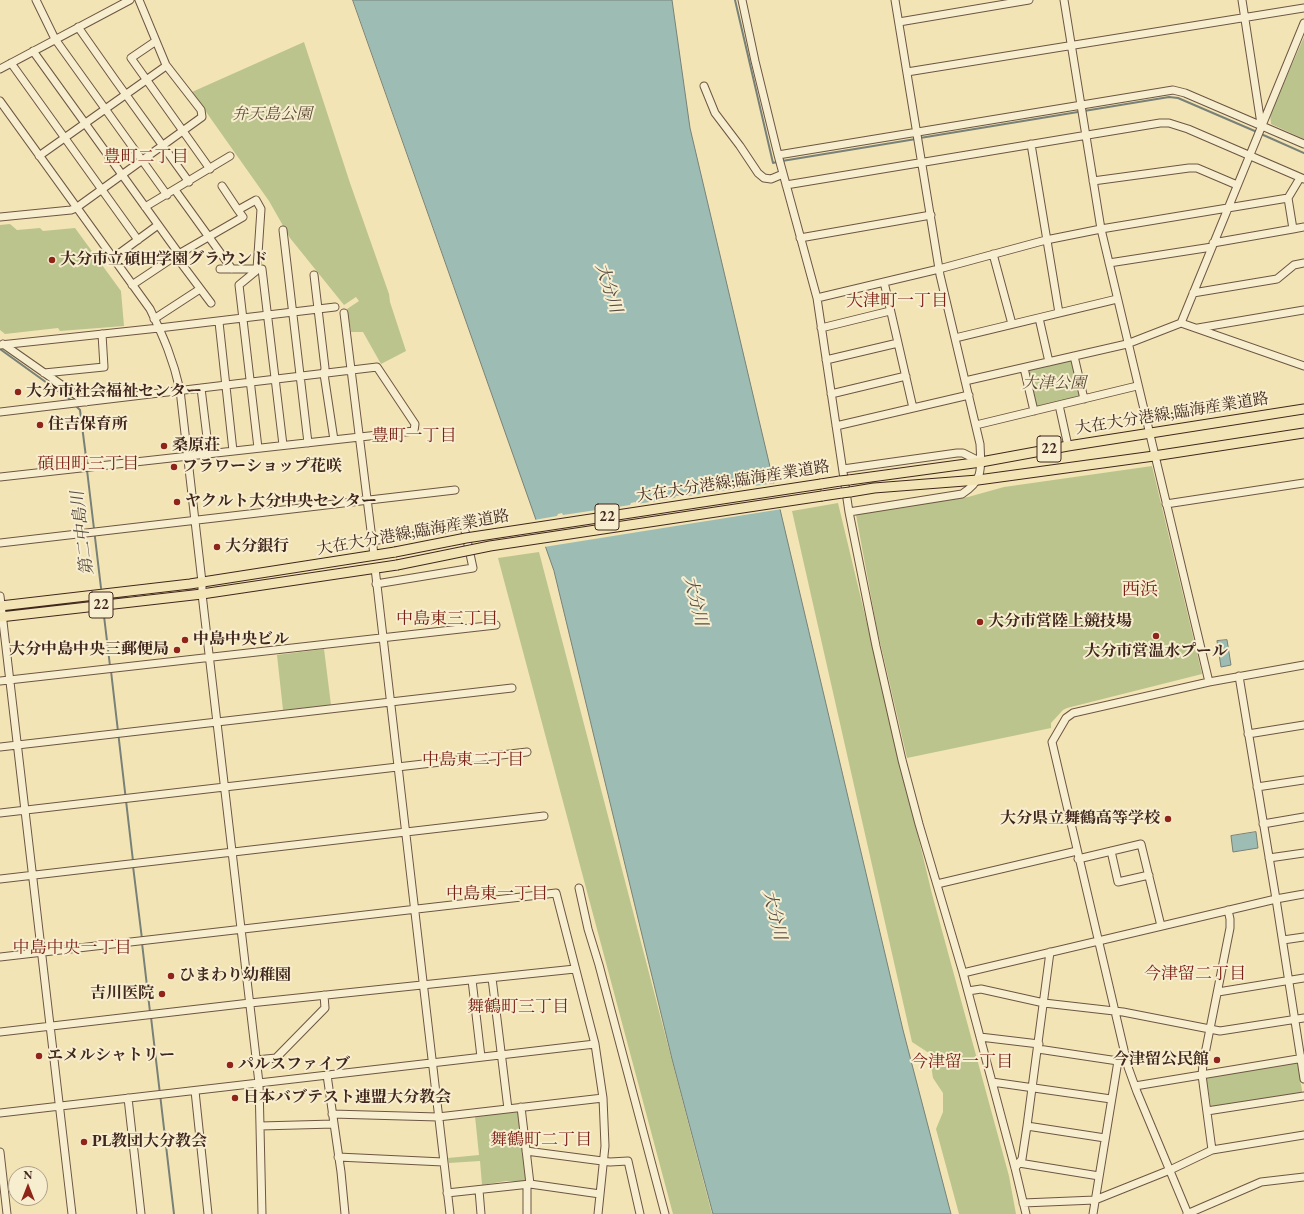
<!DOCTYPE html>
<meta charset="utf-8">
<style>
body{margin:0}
#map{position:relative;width:1304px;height:1214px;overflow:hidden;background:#f3e4b5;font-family:"EB Garamond",serif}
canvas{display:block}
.north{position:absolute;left:8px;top:1166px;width:40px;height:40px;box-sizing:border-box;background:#f7edcf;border:1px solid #ae9e88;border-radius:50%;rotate:0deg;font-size:11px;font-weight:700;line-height:16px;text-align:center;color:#40271d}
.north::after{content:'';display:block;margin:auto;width:14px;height:18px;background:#8f2418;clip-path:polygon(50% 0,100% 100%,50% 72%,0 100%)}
</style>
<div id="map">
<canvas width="1304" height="1214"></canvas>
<div class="north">N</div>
</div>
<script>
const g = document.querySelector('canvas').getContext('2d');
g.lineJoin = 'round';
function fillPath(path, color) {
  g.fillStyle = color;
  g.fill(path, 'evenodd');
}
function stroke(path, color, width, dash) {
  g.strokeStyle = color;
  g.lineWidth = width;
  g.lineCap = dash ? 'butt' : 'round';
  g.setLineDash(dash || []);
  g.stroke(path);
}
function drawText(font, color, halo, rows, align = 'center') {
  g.font = font + ' "EB Garamond","Noto Serif JP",serif';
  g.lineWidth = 4;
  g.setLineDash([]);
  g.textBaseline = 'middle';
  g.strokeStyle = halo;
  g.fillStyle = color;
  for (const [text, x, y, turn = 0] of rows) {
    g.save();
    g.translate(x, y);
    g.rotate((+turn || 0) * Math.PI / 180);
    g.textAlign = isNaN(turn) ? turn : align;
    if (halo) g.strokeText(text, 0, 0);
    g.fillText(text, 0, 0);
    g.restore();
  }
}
const green = new Path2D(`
 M1304,37V139L1271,124L1270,114Z
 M304,42L350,183L389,294L390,302L406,351L381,364L363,332H351L347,309L359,301L356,297L344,305L290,238L269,201L192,92Z
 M10,224L17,230L40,228L43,231L75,228L121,291L124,326L60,331L58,328L5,334L0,330V225Z
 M1069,360L1072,361L1080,396L1078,398L1039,408L1037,406L1028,372L1030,369Z
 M1152,466L1202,674L1067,708L1063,710L1051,723V728L907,758L877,629L856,515L859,513L968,497L1004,487Z
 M838,503L932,894L1009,1176L1016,1214H959L936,1129L943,1112V1093L933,1078L929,1053L912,1042L792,511Z
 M539,552L712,1214H673L498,558Z
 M324,649L331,705L283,710L277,655Z
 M1295,1062L1297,1063L1302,1090V1092L1299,1094L1213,1108L1211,1106L1206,1078L1208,1076Z
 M517,1112L519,1114L526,1178L525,1181H506L482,1185L480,1161L449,1163L448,1158L479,1155L475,1116Z`);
const water = new Path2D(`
 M353,0H672L690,128L903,1030L951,1214H713L672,1059L554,571Z
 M1227,640L1231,665L1221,667L1217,641Z
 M1256,832L1258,848L1233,852L1231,836Z`);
const pier = new Path2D(`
 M776,483L782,509L544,547L534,520L557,516L558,514L562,513L563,515L630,505L631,503L635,502L637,504L675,498L676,496H680L681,497L747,487L748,485L753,484L754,486Z`);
const stream = new Path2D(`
 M735,0L773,163L777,162
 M1261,134L1304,153
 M920,138L1169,97L1178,98L1257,132
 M782,161L916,139
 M0,349L72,401
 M76,406L80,410L87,465
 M87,470L101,588
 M104,616L110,666
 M111,671L133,861
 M133,866L142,939
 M142,943L150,1012
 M151,1017L174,1214`);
const minor = new Path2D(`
 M36,0L55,39L167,195
 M742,0L755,61L778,155L817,298L849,512L876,646L902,760L919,824L963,973L992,1082L1015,1168L1026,1214
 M1064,0L1101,229L1209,682
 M1242,0L1261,124
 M899,22L1029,0
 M78,27L116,81L189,182
 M156,41L131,58L210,169
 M33,51L177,251L178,259L211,303
 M11,63L138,240
 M0,69L130,0
 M907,72L1304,8
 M704,86L715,113L740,146L758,173L764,178L771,179L783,174
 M0,101L150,309C164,338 173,359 180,390L202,582V594L259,1083L262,1214
 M1031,144L1059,313
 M778,155L1173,90L1185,93L1304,144
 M39,156L166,66
 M1093,181L1189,168H1197L1237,185
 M786,185L1160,123H1169L1188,129L1304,179
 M222,186L238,210
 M175,190L232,269
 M145,207L230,156
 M0,217L71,210L76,208L202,117L201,110L166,65L139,0
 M1293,229L1304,227
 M283,230L308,443
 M800,238L931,215
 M1213,243L1293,229L1288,198L1300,178
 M993,254L1012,324
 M113,258L158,225
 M1109,263L1212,247
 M220,269H257L256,271L239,285L258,448
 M314,275L325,368L324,374L334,440
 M884,282L913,408
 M132,285L177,255L243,217L238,210L256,200L261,209L257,269H262L283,445
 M1193,293L1277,279L1294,265L1304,263
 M817,298L939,269L1046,240L1101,229L1288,198
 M344,313L374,555
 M1039,318L1049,362
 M154,319L200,289
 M219,322L233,451
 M1181,323L1304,23
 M821,328L890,311
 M1198,328L1304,310
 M955,338L1117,299
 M3,344L86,402
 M0,345L159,328L335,307
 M1074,356L1084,399
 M826,360L898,343
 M1024,368L1034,411
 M44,373L104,367L102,334
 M965,381L1127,344L1181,323L1304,366
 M201,388L209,454
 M831,394L906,376
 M1059,405L1068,446
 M0,412L377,367L415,424L414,431L0,477
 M976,425L1137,386
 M836,426L969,395
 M843,469L957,453H963L981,462
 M1166,504L1304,483
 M849,512L962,494C984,480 981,468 980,444L940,275L895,0
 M372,541L464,526L473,568L376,584
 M0,543L455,490
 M375,568L450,1214
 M0,596L72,1214
 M1239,676L1276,899L1304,1079
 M0,681L496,625
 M1248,734L1304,725
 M0,747L512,688
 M1257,787L1304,780
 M0,813L527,752
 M1263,824L1304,817
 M1111,851L1118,882L1149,875
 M1269,858L1304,853
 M1078,859L1141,844L1161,926
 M0,879L544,816
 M937,884L1077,851
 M579,888L588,929L599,965L665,1214
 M1283,940L1304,937
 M0,957L556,893L595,1044L603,1098L605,1146L598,1214
 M963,973L1276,899L1304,894
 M492,978L508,1109
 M472,980L481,1057
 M968,991L981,989L1044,1003L1123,1012L1220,1031L1304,1018
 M1218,992L1304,978
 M0,1032L250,1003L575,969
 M980,1037L1039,1044
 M1038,1049L1118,1061L1122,1060
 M256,1060L276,1058L325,1008L324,995
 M327,1075L341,1172L345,1214
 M992,1082L1111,1099
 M1135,1086L1304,1058
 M195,1091L208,1214
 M128,1098L141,1214
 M521,1107L530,1184
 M1207,1111L1304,1096
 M0,1113L595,1044
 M332,1114L438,1117L603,1098
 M260,1126L334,1124
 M1027,1126L1105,1138
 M1212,1150L1202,1075L1203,1064L1230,928V919L1228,910
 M526,1151L610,1162L628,1161L640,1214
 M0,1152L7,1214
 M338,1157L443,1162
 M1019,1163L1099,1176
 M1015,1168L1022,1159L1027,1126L1050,952
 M479,1190L481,1214
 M447,1193L530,1184L600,1194
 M1023,1203L1095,1200L1170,1170L1212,1150L1304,1135
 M527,1214V1185
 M1093,1214L1118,1061
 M1187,1214L1261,1182L1304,1177
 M1188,1214L1137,1092L1128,1067L1052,742L1066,718L1073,713L1209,682L1304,665`);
const major = new Path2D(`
 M849,480L981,462L1068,446L1304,409
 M821,484L840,481
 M850,492L874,488L978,480L1154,456L1304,433
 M822,496L842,493
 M0,606L190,584L395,552
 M0,617L202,594L397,565`);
const majorBridge = new Path2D(`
 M840,481L849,480
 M842,493L850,492
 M395,552L466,538L821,484
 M397,565L490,546L822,496`);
const markers = [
 [52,260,4,"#8f2418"],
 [18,392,4,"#8f2418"],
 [40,425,4,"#8f2418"],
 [164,446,4,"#8f2418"],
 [174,467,4,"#8f2418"],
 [177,502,4,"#8f2418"],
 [217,547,4,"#8f2418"],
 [980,622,4,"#8f2418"],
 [1156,636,4,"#8f2418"],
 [185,640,4,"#8f2418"],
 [177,650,4,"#8f2418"],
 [1168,819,4,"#8f2418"],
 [171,976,4,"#8f2418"],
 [162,994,4,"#8f2418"],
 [39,1056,4,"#8f2418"],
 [1217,1060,4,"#8f2418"],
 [230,1065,4,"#8f2418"],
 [235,1098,4,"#8f2418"],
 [84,1142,4,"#8f2418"]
];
const shields = [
 [1049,449,24],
 [607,517,24],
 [101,605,24]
];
const shieldNames = [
 ["22",1049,449],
 ["22",607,517],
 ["22",101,605]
];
const parkNames = [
 ["弁天島公園",272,115],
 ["大津公園",1054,384]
];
const poiNames = [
 ["大分市立碩田学園グラウンド",60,260],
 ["大分市社会福祉センター",26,392],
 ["住吉保育所",48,425],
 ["桑原荘",172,446],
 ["フラワーショップ花咲",182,467],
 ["ヤクルト大分中央センター",185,502],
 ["大分銀行",225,547],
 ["大分市営陸上競技場",988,622],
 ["中島中央ビル",193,640],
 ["大分中島中央三郵便局",169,650,"right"],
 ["大分市営温水プール",1156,652,"center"],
 ["大分県立舞鶴高等学校",1160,819,"right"],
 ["ひまわり幼稚園",179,976],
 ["吉川医院",154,994,"right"],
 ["エメルシャトリー",47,1056],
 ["今津留公民館",1209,1060,"right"],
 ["パルスファイブ",238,1065],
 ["日本バブテスト連盟大分教会",243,1098],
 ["PL教団大分教会",92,1142]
];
const streetNames = [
 ["大在大分港線;臨海産業道路",1172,414,-9],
 ["大在大分港線;臨海産業道路",733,482,-9],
 ["大在大分港線;臨海産業道路",413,533,-10]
];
const neighbourhoodNames = [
 ["豊町二丁目",146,157],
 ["大津町一丁目",897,301],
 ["豊町一丁目",414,436],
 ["碩田町三丁目",88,464],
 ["中島東三丁目",447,619],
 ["中島東二丁目",473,760],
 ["中島東一丁目",497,894],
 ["中島中央一丁目",72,948],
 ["今津留二丁目",1195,974],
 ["舞鶴町三丁目",518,1007],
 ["今津留一丁目",962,1062],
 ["舞鶴町二丁目",541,1140]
];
const waterNames = [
 ["大分川",608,288,72],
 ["第二中島川",83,533,-97],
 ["大分川",695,601,76],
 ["大分川",774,915,76]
];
const quarterNames = [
 ["西浜",1140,590]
];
fillPath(green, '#bbc48d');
fillPath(water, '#9dbdb4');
stroke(water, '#788178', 1);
fillPath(pier, '#f3e4b5');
stroke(stream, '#788178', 2);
stroke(minor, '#6d5643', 9);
stroke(major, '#40271d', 11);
stroke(minor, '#f7edcf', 7);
stroke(major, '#f3e4b5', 9);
stroke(majorBridge, '#40271d', 11, []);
stroke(majorBridge, '#f3e4b5', 9);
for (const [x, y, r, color] of markers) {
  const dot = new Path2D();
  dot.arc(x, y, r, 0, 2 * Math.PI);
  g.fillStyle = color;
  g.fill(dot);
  stroke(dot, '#f7edcf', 1.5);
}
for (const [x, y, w] of shields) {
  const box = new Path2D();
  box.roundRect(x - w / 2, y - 13, w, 26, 3);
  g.fillStyle = '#f7edcf';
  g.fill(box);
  stroke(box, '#40271d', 1);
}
drawText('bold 15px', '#40271d', null, shieldNames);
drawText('italic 16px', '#5f4e39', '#f7edcf', parkNames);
drawText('bold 16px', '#40271d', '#f7edcf', poiNames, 'left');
drawText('16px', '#40271d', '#f7edcf', streetNames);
drawText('17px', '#7a1f14', '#f7edcf', neighbourhoodNames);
drawText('italic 17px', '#574c43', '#f7edcf', waterNames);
drawText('18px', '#7a1f14', '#f7edcf', quarterNames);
</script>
